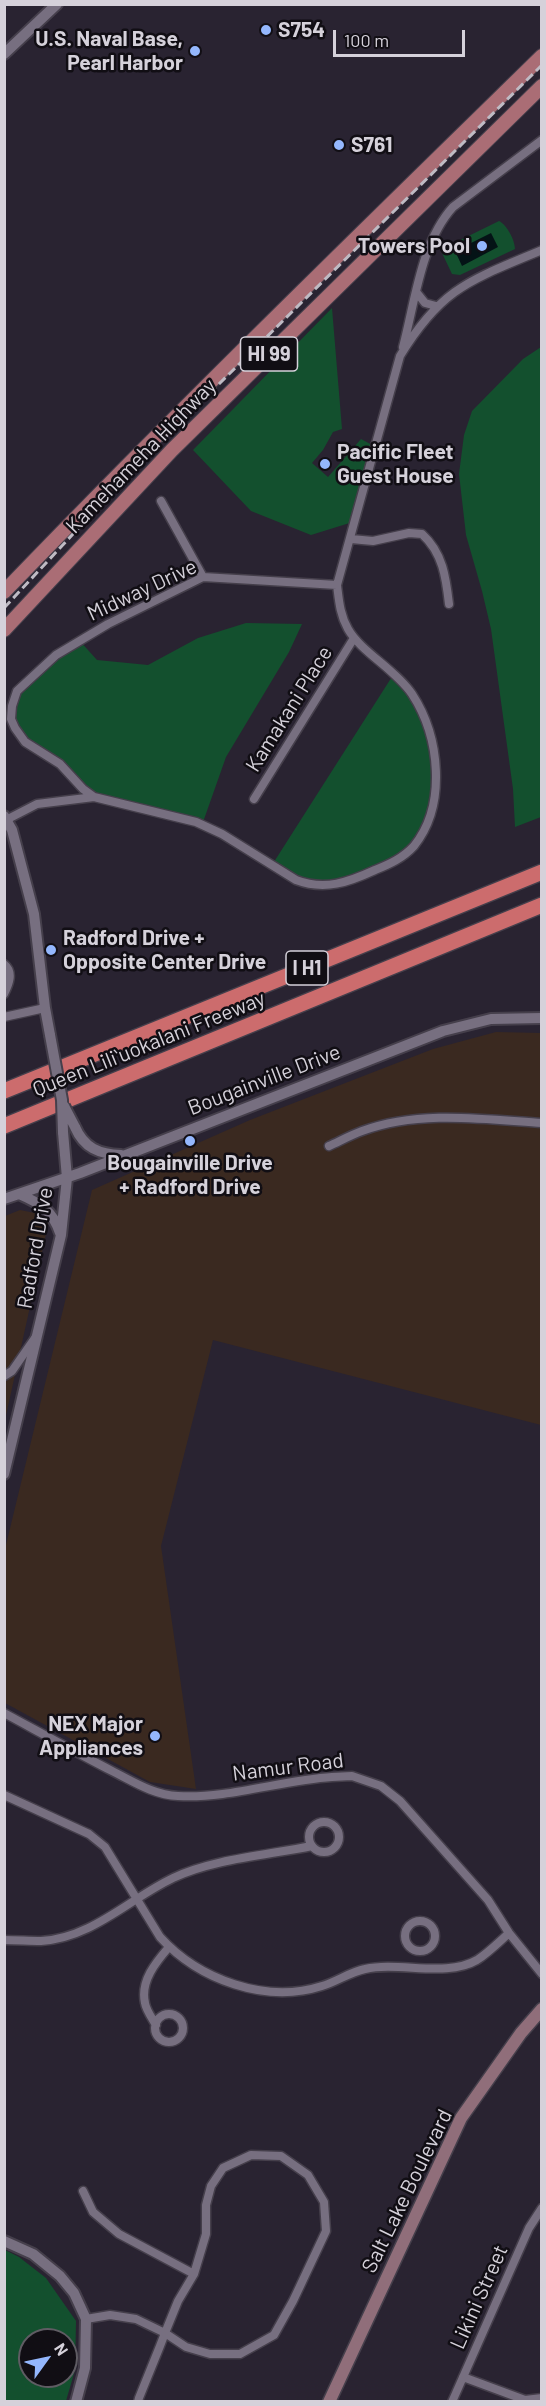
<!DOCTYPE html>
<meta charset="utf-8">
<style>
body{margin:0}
#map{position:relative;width:546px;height:2406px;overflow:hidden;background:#292331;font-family:Barlow,sans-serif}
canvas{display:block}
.frame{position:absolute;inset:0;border:6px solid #d5d1da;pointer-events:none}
.north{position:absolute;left:18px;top:2328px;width:60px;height:60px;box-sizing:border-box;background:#110e14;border:2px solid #5f5c63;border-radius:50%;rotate:57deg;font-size:16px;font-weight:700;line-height:24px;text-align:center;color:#d5d1da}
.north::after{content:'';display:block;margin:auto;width:21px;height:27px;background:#94b7fd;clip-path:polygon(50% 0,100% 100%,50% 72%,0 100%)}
.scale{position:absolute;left:333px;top:30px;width:132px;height:27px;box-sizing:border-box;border:3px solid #d5d1da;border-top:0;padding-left:8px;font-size:18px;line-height:21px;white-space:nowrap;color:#d5d1da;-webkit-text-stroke:4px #110e14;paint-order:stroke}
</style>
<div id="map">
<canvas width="546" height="2406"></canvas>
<div class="frame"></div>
<div class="north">N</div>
<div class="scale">100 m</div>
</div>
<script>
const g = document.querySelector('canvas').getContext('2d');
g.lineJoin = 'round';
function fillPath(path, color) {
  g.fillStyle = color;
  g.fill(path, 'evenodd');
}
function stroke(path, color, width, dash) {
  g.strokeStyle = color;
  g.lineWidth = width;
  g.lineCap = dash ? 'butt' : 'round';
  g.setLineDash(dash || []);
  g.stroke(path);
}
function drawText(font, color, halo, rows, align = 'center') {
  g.font = font + ' Barlow,sans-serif';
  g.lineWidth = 5;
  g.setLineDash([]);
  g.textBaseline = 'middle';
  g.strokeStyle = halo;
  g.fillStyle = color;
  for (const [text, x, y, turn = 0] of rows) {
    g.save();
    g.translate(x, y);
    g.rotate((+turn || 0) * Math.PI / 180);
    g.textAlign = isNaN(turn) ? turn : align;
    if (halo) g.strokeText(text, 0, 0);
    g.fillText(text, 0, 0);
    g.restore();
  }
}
const commercial = new Path2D(`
 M496,1032L541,1033V1425L213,1340L161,1546L196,1789L150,1782L5,1703V1549L92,1190L250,1120L433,1049Z
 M20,1210L50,1216L5,1420V1216Z`);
const green = new Path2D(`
 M499,221C507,225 515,240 515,249L460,275L452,274L442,253L444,248Z
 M332,308L342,429L333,432L323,450L312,463L328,477L361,439L376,447L356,521L311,535L251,511L193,450Z
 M541,347V817L515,827L513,789L491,629L482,591L466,535L459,474L464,435L472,411L523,359Z
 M246,623L302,624L289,652L226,757L202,825L108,802L73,780L30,745L15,728L13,700L79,640L97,660L148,665L198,638Z
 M395,672L405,683L430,736L435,803L413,847L357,878L307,884L272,865Z
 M5,2250L19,2257L46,2278L76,2321L75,2370L66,2401H5ZM30,2340H66V2376H30Z`);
const water = new Path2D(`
 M491,233L498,247L462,266L455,251Z`);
const minor = new Path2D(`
 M417,293L425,303L436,306
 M403,347C415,302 421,242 453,207L542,140
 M161,501L203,577
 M351,539L373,541L409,533L422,534C443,553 446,578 449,604
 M337,585L203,577L108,624L56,655L17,691L12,706L11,719L15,728L25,742L60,764L83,789L94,797L196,822L222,834L296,880C325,891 349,882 375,870C390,864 403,858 414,846C447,805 440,737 412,694C395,669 361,652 348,629C340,615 339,601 337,585L400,356C442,287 471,280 542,250
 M254,799L354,638
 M6,820L37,804L94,797
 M4,964C14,972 9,984 4,994
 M4,1017L45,1008
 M329,1146C340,1141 351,1135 362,1131C419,1110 483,1119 542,1123
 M4,1376L12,1371L35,1338
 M4,1713C41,1733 77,1753 114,1772C134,1782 154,1795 178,1796C228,1799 282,1780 332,1777L352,1776L381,1786L400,1801L488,1900L509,1933L542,1974
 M4,1795L89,1834L105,1847L160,1937C199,1980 266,2004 322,1986C336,1982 350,1972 365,1969C399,1961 446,1978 477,1960C488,1953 499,1942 509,1933
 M309 1837a15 15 0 1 1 30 0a15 15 0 1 1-30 0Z
 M405 1936a15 15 0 1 1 30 0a15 15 0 1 1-30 0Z
 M4,1940C17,1940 29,1941 41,1941C92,1938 129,1899 173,1878C213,1859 268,1855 312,1846
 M155 2028a14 14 0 1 1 28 0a14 14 0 1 1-28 0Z
 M156,2025C152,2018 146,2010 145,2003C140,1981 156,1962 169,1947
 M83,2191L93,2212L119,2234L194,2274
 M86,2319L110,2315L136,2319L165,2333L186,2347L210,2354H240L274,2335L293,2301L326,2231L324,2202L308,2175L281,2156L251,2155L223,2168L211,2186L206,2205V2234L194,2274L178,2301L165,2333L160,2346L139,2398L138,2402
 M463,2377L525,2400L542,2398
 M452,2402L529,2228L542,2208`);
const tertiary = new Path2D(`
 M4,54L57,4
 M4,816L12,830L34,914L45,1008L50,1035
 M75,1127C84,1148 99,1154 121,1155
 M19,1194C40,1203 53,1211 60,1233
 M4,1199L80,1173L443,1031L491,1019L542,1018
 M4,1474L61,1235L67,1178L63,1132
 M4,2241L33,2254L60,2276L74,2293L86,2319L85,2368L76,2402`);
const secondary = new Path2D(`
 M329,2402L461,2118L521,2033L542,2009`);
const primary = new Path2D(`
 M4,592C180,409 361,233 542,56
 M4,630L172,450L542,86`);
const motorway = new Path2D(`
 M4,1091L542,872
 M4,1126L542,905`);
const rail = new Path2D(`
 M4,608L142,460L542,65`);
const tertiaryBridge = new Path2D(`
 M50,1035L62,1100L63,1132
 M64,1106L75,1127`);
const markers = [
 [266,30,6,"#94b7fd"],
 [195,51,6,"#94b7fd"],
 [339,145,6,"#94b7fd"],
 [482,246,6,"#94b7fd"],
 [325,464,6,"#94b7fd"],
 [51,950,6,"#94b7fd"],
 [190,1141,6,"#94b7fd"],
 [155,1736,6,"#94b7fd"]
];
const shields = [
 [269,354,57],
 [307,968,42]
];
const shieldNames = [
 ["HI 99",269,354],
 ["I H1",307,968]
];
const poiNames = [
 ["S754",278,30],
 ["U.S. Naval Base,",183,39,"right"],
 ["Pearl Harbor",183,63,"right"],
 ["S761",351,145],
 ["Towers Pool",470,246,"right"],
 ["Pacific Fleet",337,452],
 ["Guest House",337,476],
 ["Radford Drive +",63,938],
 ["Opposite Center Drive",63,962],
 ["Bougainville Drive",190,1163,"center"],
 ["+ Radford Drive",190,1187,"center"],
 ["NEX Major",143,1724,"right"],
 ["Appliances",143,1748,"right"]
];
const streetNames = [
 ["Kamehameha Highway",141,456,-46],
 ["Midway Drive",142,590,-25],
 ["Kamakani Place",289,709,-58],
 ["Queen Liliʻuokalani Freeway",149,1044,-22],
 ["Bougainville Drive",264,1080,-21],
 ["Radford Drive",35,1248,-80],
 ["Namur Road",288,1767,-7],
 ["Salt Lake Boulevard",407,2191,-64],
 ["Likini Street",479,2297,-66]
];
fillPath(commercial, '#3a2920');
fillPath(green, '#13502e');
fillPath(water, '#041316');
stroke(minor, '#453f4b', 11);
stroke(tertiary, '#453f4b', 14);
stroke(secondary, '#453f4b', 15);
stroke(primary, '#453f4b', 16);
stroke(motorway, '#453f4b', 18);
stroke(minor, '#776f80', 8);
stroke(tertiary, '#776f80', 10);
stroke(secondary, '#906e7a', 12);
stroke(primary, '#aa6d75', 14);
stroke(motorway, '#cc6c6d', 15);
stroke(rail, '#bfbbc4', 3, [9, 4.5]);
stroke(tertiaryBridge, '#453f4b', 14, []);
stroke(tertiaryBridge, '#776f80', 10);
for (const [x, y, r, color] of markers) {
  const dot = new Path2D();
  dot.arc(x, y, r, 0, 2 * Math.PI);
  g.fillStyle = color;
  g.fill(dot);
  stroke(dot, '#110e14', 2);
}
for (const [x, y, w] of shields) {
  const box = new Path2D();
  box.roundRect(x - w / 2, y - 17, w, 34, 4.5);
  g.fillStyle = '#110e14';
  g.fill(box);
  stroke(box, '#d5d1da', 1.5);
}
drawText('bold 20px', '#d5d1da', null, shieldNames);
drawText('bold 21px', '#d5d1da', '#110e14', poiNames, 'left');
drawText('21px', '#d5d1da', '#110e14', streetNames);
</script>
